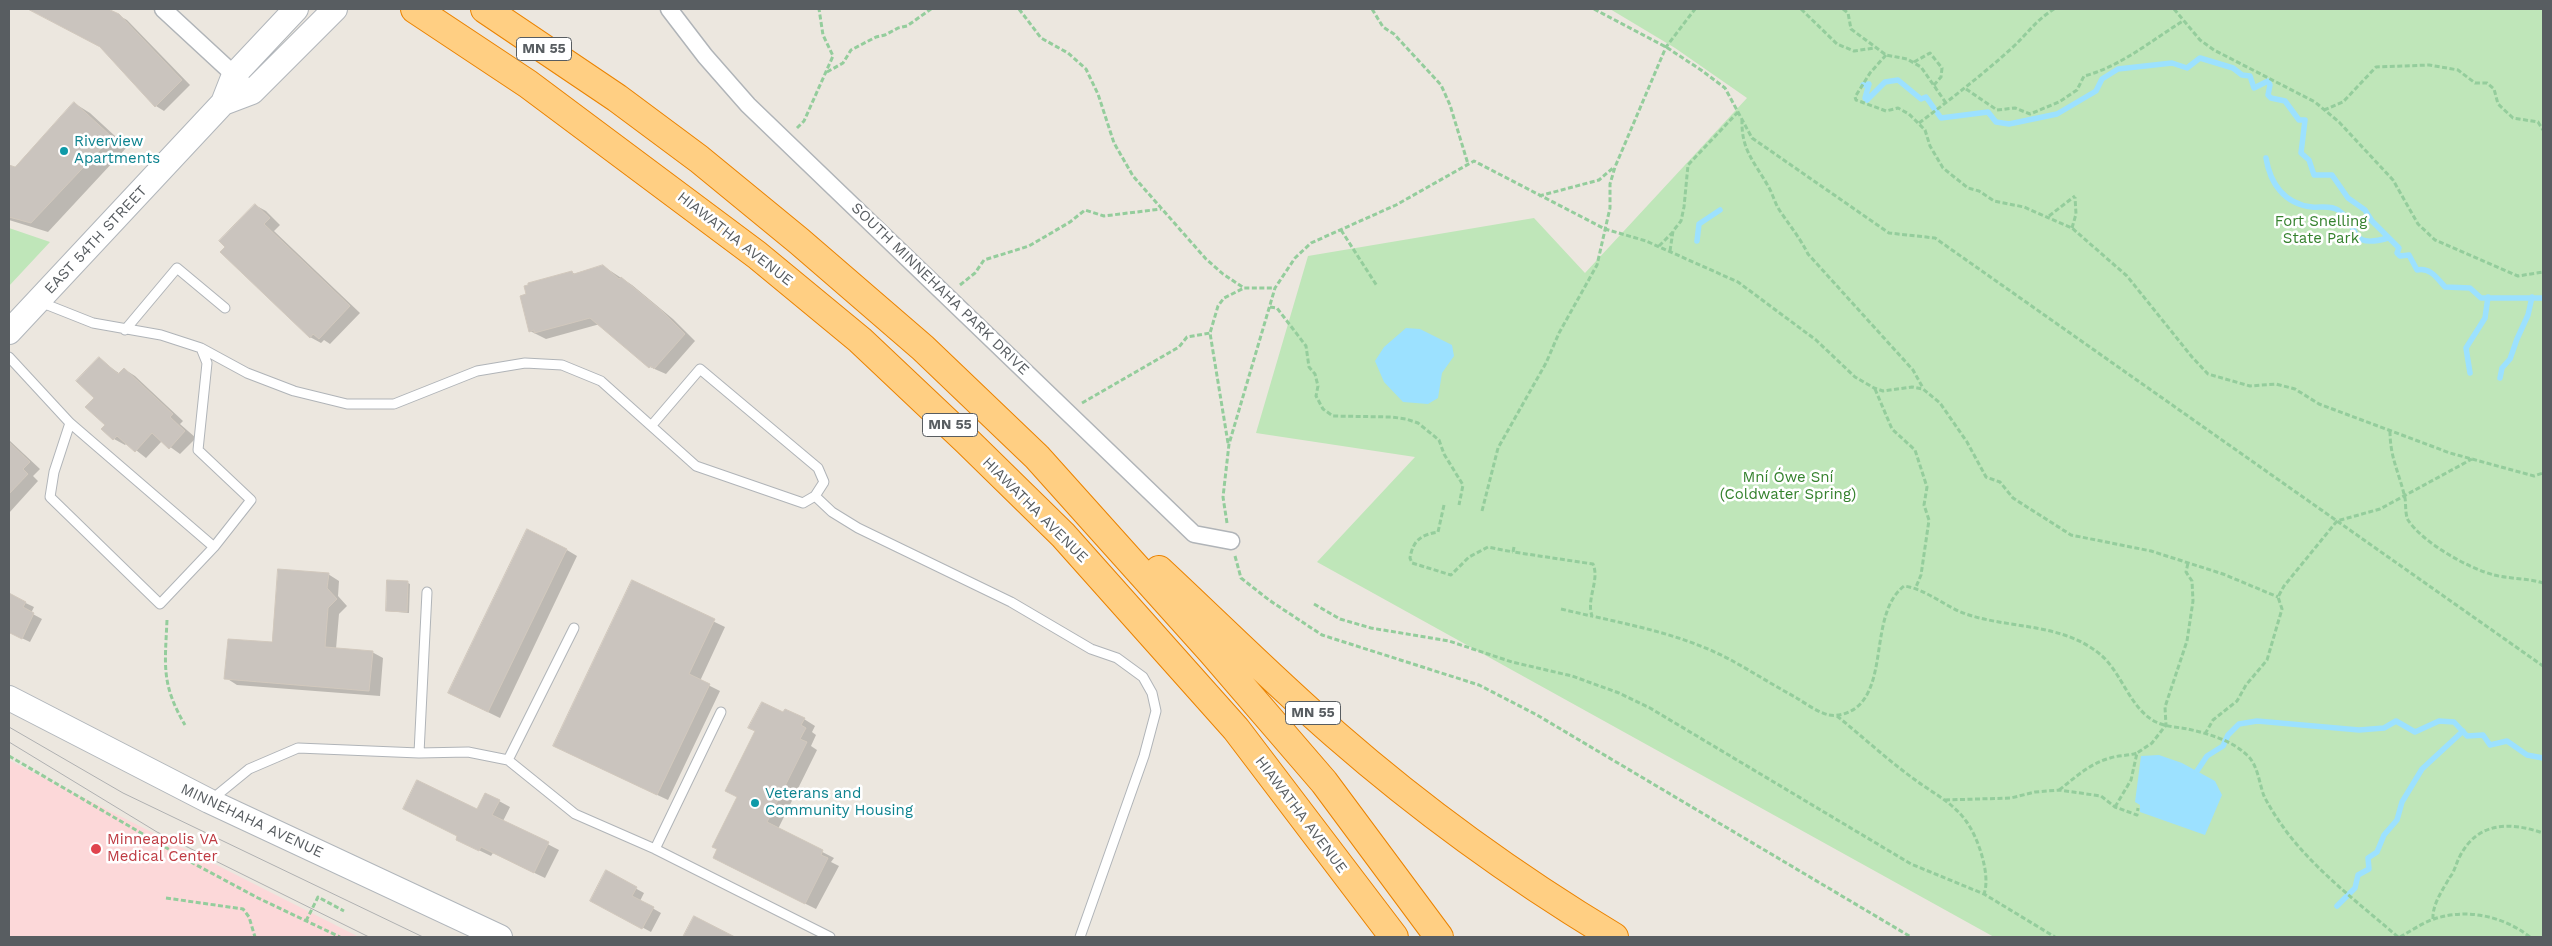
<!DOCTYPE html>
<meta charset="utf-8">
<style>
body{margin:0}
#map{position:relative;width:2552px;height:946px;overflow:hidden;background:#ece7df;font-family:"Work Sans",sans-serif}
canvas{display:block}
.frame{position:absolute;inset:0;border:10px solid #585d61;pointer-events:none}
</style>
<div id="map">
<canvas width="2552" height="946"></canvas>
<div class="frame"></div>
</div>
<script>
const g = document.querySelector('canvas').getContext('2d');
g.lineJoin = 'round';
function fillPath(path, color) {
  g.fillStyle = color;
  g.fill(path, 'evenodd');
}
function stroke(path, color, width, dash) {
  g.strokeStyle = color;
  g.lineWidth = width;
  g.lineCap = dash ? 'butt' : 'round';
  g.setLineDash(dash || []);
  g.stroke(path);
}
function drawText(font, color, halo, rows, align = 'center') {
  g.font = font + ' "Work Sans",sans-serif';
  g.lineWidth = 5;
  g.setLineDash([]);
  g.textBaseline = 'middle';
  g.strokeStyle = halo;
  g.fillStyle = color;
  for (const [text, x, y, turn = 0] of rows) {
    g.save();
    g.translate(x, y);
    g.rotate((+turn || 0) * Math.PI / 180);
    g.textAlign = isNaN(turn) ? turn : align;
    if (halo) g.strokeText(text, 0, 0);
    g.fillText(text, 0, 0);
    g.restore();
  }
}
const medical = new Path2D(`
 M9,760L359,937H9Z`);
const green = new Path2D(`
 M1610,9H2543V937H1994L1317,562L1415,457L1256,433L1308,256L1534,218L1585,273L1747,98L1675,48Z
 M9,228L50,242L9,286Z`);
const water = new Path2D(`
 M1406,328L1420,329L1452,345L1454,356L1442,373L1438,398L1428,404L1403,402L1384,382L1375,361L1384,347Z
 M2159,755L2182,763L2215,781L2222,795L2205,835L2140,812V805L2135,802L2141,756Z`);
const shadow = new Path2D(`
 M43,9H106L118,15L127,20L190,85L164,111L156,106L101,47L40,14Z
 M74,103L90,113L127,147L48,232L9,220V166L15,169Z
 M255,205L266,211L280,225L274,231L360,313L330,344L324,340L321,343L310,337Z
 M603,266L632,285L673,319L695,341L666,374L650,367L600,324L546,339L530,331L572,272L576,275Z
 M99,359L120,374L124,369L135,376L183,421L180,424L196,438L180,454L162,441L146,458L127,443L125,445L114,439L96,398Z
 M9,440L40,469L33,476L38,481L9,513Z
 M567,550L577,556L500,718L461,699Z
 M328,574L339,581L338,596L347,606L339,614L336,649L372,652L383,658L380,696L237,685L226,678L273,643Z
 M632,582L725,627L700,681L720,691L668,800L566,752Z
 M408,583L410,584L409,613L387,611Z
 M9,595L34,607L31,613L42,619L30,642L9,632Z
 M783,714L804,719L815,726L812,732L816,735L811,746L817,750L778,829L834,858L831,862L839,866L816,909L725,864Z
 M499,801L510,807L503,821L559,850L545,878L493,853L491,856L468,845L478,811Z
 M606,872L644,893L640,901L661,913L651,932L591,900Z`);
const stream = new Path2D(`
 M1863,85L1869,84L1865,98L1867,100L1885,82L1898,80L1921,99L1926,97L1941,118L1988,112L1996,122L2009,124L2057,114L2096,91L2102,79L2118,69L2172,63L2187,68L2200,58L2233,68L2242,75L2250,76L2254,88L2268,81L2270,85L2268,95L2271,98L2285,101L2299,120H2305L2301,153L2309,160L2314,175H2332L2348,198L2365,210L2372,221L2399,248L2397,253L2400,256L2409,255L2417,270C2430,267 2437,278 2445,287L2470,288L2481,298H2543
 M2266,158C2270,183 2284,204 2312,207C2321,208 2330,205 2338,210C2361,225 2346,250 2388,238
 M1697,241L1699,224L1720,210
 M2470,373L2466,348L2485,318L2488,297
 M2500,378L2502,368L2510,359L2517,339L2528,315L2532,297
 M2197,771L2207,756L2223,746L2228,735L2239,724L2257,721L2359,730L2384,728L2396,721L2415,732L2439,721L2454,722L2467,736L2483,735L2490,745L2507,741L2527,755L2543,758
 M2337,906L2355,888L2358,875L2369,869L2368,858L2377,852L2384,835L2397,820L2402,802L2422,769L2463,731`);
const building = new Path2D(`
 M28,9H108L119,14L182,80L155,107L100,47Z
 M74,102L112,137L31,223L9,217V165L15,167Z
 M255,204L270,218L264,224L350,306L319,339L313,334L310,338L220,252L225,247L219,241Z
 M603,265L619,279L621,277L662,311L685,334L654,369L651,366L649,368L590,318L534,333V330L529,332L520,296L526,294L524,286L528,285V283L572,271L573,274Z
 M99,357L118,374L124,368L173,414L170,417L185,431L169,449L152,433L135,452L117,436L113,440L101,429L105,425L85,407L94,398L76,381Z
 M9,442L30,462L23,469L28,474L9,494Z
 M527,529L567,549L488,712L448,693Z
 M278,569L329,573L327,588L337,599L328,608L325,647L373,651L369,691L224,679L228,639L272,642Z
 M387,580L408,581L407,612L386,611Z
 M632,580L715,619L689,674L710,684L657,795L553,746Z
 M9,593L26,602L23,607L34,613L22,639L10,633L9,636Z
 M762,702L783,712L785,709L805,718L801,725L806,728L800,739L807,742L767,822L823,850L821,855L828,858L805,904L713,858L717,849L712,847L737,797L725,791L755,731L748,728Z
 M417,780L477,809L485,793L500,800L492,815L549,842L534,873L481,847L479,851L456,840L457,836L403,809Z
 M606,870L637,887L632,896L654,907L642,929L590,901Z
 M694,916L735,937H683Z`);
const path = new Path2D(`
 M1019,9L1041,38L1068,53L1086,69L1098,94L1114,143L1133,176L1206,259L1223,274L1244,288H1275
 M1372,9L1383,27L1394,34L1441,85L1450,105L1468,164
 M1594,9L1666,47L1701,70L1725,88L1752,138L1889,233L1935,238L2543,666
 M1801,9L1837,44L1854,51L1874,48
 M1843,9L1848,13L1851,29L1886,55L1907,59L1921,67L1946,103
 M2174,9L2200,40L2214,50L2315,102L2339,122L2393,180L2418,224L2435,240L2518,276L2543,272
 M1886,55L1870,73L1855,97L1856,100L1886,111L1898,108L1909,114L1925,130L1930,146L1943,168L1968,188L1979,191L1994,201L2024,207L2072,228L2127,276L2192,357L2208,374L2250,386L2276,384L2295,389L2319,404L2450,453L2534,476L2543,473
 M1914,62L1930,53L1942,68L1941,77L1933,86
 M827,72L843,63L851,50L876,37L885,35L898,28L907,26L931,9
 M1966,89L1997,110L2015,108L2030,114L2059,102L2077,90L2084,76C2120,67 2152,40 2183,21
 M2324,110L2343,102L2376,67L2429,65L2458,70L2475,83H2487L2494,89L2498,104L2513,118L2538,122L2543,130
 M1742,119C1741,150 1754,161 1768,186C1773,194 1775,204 1780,211C1790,226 1800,238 1808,254L1913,370L1923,388
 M1919,123C1951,99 1982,75 2012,48C2028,33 2035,21 2054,9
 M797,128L804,121L833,56L823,35L819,9
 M1539,196L1599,180L1614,167
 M2049,216L2075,196
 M2072,228L2076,214L2075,197
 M1341,230L1377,286
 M1659,246L1673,232
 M1670,251L1673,231L1681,221L1684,207L1688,165L1738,112
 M960,285L975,273L984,260L1029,246L1070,222L1085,210L1104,216L1161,209
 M1270,307L1277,308L1306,346L1309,367L1315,374L1318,386L1316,396L1323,409L1333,416L1392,417L1406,419L1418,423L1439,440L1444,454L1463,485L1459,505
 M1875,389L1892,429L1915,450L1927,487L1924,505L1929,520L1921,575L1916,587
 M1082,403L1179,347L1187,337L1210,333
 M2390,431C2390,458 2399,472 2405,498C2406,504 2405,514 2408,520C2423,543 2468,568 2494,575C2510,579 2527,578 2543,583
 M1228,443L1210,333L1218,306L1224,298L1244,288
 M1444,505L1438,532C1421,535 1413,540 1410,558L1412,563L1451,575L1469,557L1488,547L1513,552
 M1482,511L1498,448L1546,363L1559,333L1597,265L1610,208V184L1615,167L1666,47L1695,9
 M1227,523L1223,497L1229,444L1275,288L1295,258L1311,243L1396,205L1474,161L1605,229L1646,241L1738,282L1816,340L1855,377L1874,388L1883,391L1912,387L1923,389L1940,403L1967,442L1986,477L2000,482L2013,498L2071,535L2151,551L2223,574L2278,597
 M1514,547L1513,552L1593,564C1600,580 1586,599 1592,616C1640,627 1685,636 1729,659C1751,671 1773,685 1795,697C1805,703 1817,712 1829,715C1841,717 1855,711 1862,702C1886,673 1872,611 1904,586C1927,589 1946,608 1969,615C2013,629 2063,623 2101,655C2122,673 2130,709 2156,722C2166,727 2178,727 2188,729C2209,734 2231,740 2247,755C2258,765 2259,783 2264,796C2270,808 2278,820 2286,831C2317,872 2360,904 2398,937
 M1235,556L1241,578L1269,600L1322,635L1479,685L1537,715L1911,937
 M1314,604L1340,619L1371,628L1449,641L1512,662L1572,676L1619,693L1650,708L1911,864L1984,894L2055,937
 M1561,609L1591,616
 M167,620C165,666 161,684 185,725
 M1837,716C1864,738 1890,762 1918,782C1935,794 1954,804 1966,821C1978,837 1991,875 1984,894
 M2205,734L2213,720L2237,701L2246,685L2267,660L2282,609L2278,597L2284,586L2337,521L2380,509L2472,459
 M9,756L189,861L258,898L340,937
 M2059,790C2076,777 2089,764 2110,758C2119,755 2128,756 2137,753
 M1945,800L2011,798L2035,792L2059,790L2101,796L2115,807L2137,815L2138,808
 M2115,807L2131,780L2137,753L2152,743L2166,725L2165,707L2187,641L2193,601L2192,581L2186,572L2188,563
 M166,898L243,909L249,917L255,937
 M2433,919C2432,905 2443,889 2450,877C2455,871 2456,863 2460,856C2478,821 2511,822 2543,833
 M306,921L318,897L344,911
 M2400,937C2411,931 2422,923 2434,919C2467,908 2503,916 2530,937`);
const lane = new Path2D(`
 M40,302L93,323L161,335L201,348L207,363L198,450L251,500L214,547
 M125,330L177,268L225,308
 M201,348L247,373L294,391L347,404H394L477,371L525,363L562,365L601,381L696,466L803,503L815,496L824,482L818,468L700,369L652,425
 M9,357L70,423L214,547L160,604L50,497L54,472L70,423
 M815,496L832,512L858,528L1011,602L1091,649L1117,658L1143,677L1152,693L1156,711L1144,756L1080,937
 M419,753L427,592
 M508,760L574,628
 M211,800L249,769L298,748L419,753L468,752L508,760L575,814L655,849L830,937
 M655,849L721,712`);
const street = new Path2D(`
 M163,9L242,82
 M669,9L705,56L748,105L1194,534L1231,541`);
const secondary = new Path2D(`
 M223,103L252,92L335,9
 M9,332L223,103L234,75L296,9
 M9,698L209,801L500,937`);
const highway = new Path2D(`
 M415,9L528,84L757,255L860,340L967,441L1063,535L1236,729L1394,937
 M485,9L617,98L699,159L799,241L923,348L1037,457L1212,652L1324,782L1439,937
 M1159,570C1218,625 1275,682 1336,735C1422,810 1516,878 1614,937`);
const tram = new Path2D(`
 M9,727L123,793L423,937
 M9,742L157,832L369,937`);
const markers = [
 [64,151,5,"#0f9aa8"],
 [755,803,5,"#0f9aa8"],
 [96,849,6,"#e0444e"]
];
const shields = [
 [544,49,55],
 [950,425,55],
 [1313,713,55]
];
const shieldNames = [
 ["MN 55",544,49],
 ["MN 55",950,425],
 ["MN 55",1313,713]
];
const cultureNames = [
 ["Riverview",74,142],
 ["Apartments",74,159],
 ["Veterans and",765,794],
 ["Community Housing",765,811]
];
const parkNames = [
 ["Fort Snelling",2321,222],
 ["State Park",2321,239],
 ["Mní Ówe Sní",1788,478],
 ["(Coldwater Spring)",1788,495]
];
const streetNames = [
 ["HIAWATHA AVENUE",735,239,38],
 ["EAST 54TH STREET",96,240,-47],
 ["SOUTH MINNEHAHA PARK DRIVE",940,289,44],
 ["HIAWATHA AVENUE",1035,510,45],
 ["HIAWATHA AVENUE",1301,815,53],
 ["MINNEHAHA AVENUE",252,821,25]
];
const healthNames = [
 ["Minneapolis VA",107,840],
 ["Medical Center",107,857]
];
fillPath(medical, '#fcd8d9');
fillPath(green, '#bfe6b9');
fillPath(water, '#9ce1ff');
fillPath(shadow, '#0003');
stroke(stream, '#9ce1ff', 5.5);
fillPath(building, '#cac4be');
stroke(building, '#d1c8bd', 1);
stroke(lane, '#b0b4b8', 11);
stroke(street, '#b0b4b8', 19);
stroke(secondary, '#b1b6bb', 26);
stroke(highway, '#eb8300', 30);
stroke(path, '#94cd9c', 3, [5, 2.5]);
stroke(lane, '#fff', 9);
stroke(street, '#fff', 16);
stroke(secondary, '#fff', 24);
stroke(highway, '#ffcf83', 28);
stroke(tram, '#afb0b1', 1);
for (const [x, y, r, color] of markers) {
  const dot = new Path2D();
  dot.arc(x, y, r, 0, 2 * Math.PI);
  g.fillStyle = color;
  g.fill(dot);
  stroke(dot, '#fff', 2);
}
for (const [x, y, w] of shields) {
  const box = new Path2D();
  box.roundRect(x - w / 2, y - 11.5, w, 23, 4);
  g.fillStyle = '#fff';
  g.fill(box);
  stroke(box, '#585d61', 1);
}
drawText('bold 14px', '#585d61', null, shieldNames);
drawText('15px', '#0d838f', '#fff', cultureNames, 'left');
drawText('15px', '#35822e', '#fff', parkNames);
drawText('15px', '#585d61', '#fff', streetNames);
drawText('15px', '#be3a42', '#fff', healthNames, 'left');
</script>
